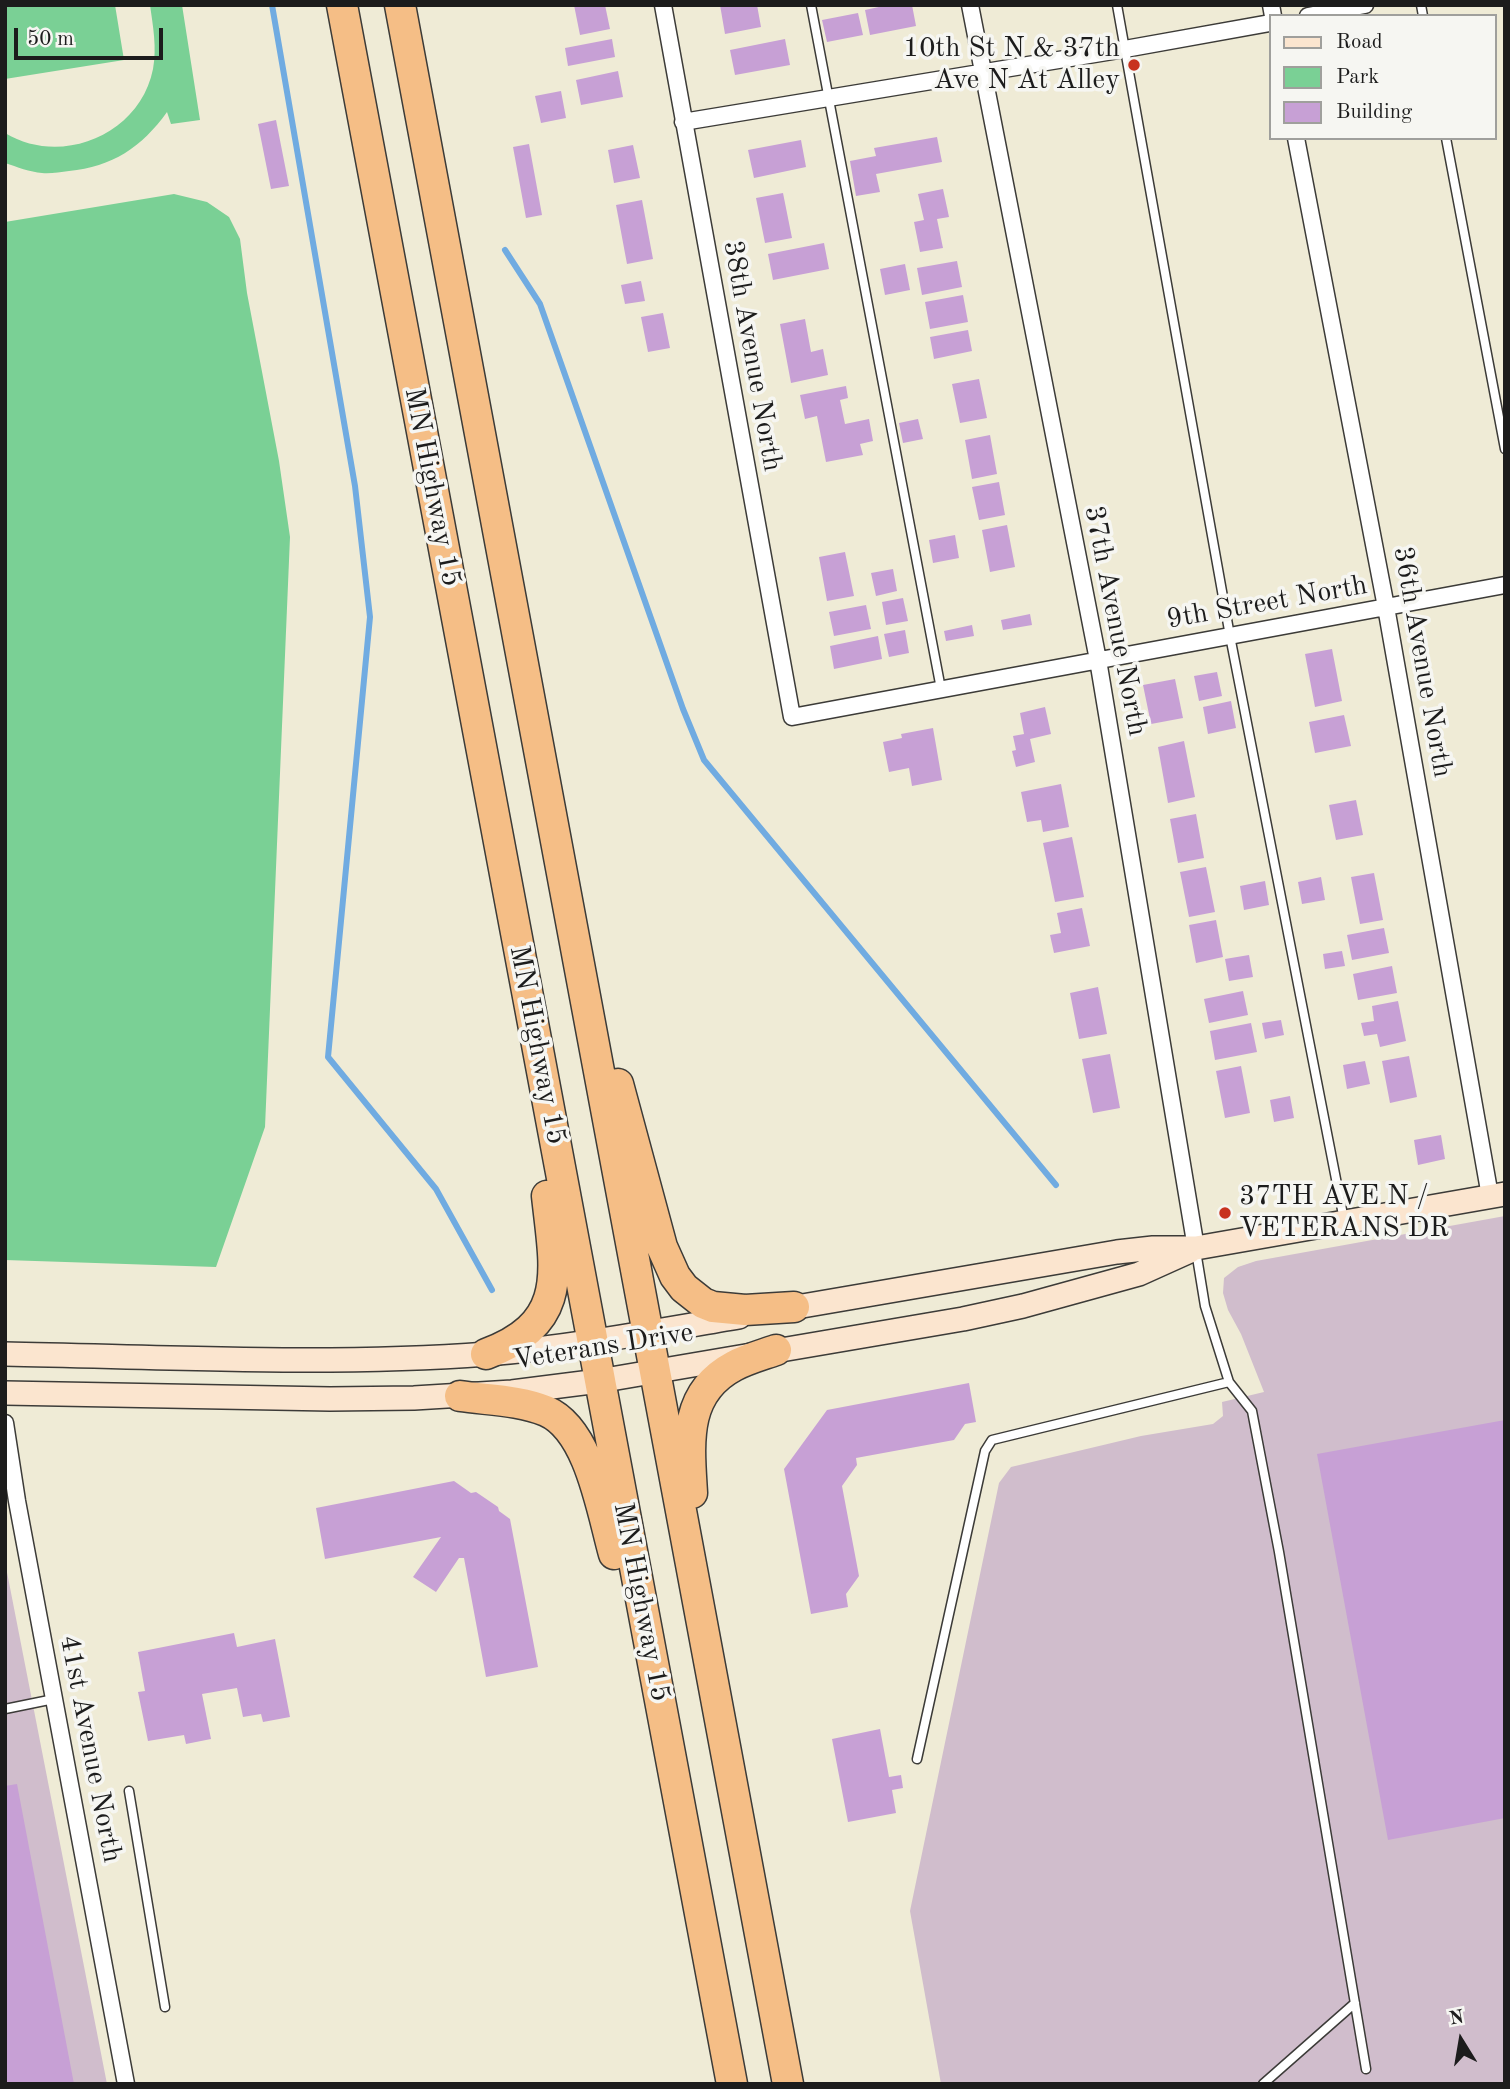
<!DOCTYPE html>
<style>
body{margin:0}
#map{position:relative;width:1510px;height:2089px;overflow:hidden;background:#efebd6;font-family:"Old Standard TT",serif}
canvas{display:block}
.frame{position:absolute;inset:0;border:7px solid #1c1c1c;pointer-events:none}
.legend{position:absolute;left:1269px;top:14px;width:228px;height:126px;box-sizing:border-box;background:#f6f6f2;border:2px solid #9f9f9c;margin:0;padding:9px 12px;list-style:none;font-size:21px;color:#1c1c1c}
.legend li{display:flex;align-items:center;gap:14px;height:35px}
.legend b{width:35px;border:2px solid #9f9f9c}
.north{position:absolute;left:1426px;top:2005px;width:70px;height:70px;-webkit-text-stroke:5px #f6f6f2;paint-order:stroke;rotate:349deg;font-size:19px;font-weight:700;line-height:28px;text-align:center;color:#1c1c1c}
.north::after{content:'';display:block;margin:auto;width:24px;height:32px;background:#1c1c1c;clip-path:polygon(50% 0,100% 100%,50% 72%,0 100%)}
.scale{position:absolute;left:14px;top:28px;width:149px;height:32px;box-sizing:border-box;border:4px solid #1c1c1c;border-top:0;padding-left:9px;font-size:21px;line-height:24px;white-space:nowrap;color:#1c1c1c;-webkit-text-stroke:5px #f6f6f2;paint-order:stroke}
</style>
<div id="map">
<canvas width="1510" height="2089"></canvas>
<div class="frame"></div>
<ul class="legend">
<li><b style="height:9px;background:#fbe5cf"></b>Road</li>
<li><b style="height:19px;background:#7ad095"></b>Park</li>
<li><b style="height:19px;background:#c7a0d5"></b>Building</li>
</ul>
<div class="north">N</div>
<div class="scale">50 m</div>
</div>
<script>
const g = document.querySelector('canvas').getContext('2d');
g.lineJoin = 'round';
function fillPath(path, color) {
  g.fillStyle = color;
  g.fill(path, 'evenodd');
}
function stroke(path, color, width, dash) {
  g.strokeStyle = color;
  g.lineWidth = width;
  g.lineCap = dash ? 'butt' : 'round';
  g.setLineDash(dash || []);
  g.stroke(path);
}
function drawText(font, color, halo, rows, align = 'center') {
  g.font = font + ' "Old Standard TT",serif';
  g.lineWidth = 7;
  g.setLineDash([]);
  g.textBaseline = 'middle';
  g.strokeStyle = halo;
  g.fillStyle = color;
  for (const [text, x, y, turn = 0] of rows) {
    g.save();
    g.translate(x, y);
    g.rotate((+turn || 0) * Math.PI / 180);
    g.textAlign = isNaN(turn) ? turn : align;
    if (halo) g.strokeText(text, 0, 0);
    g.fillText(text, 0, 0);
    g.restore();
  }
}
const industrial = new Path2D(`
 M1505,1216V2084H941L910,1911L999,1483L1011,1467L1141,1436L1213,1424L1223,1416L1222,1402L1264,1392L1241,1334L1228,1310L1223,1293L1224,1278L1238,1267L1256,1261Z
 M5,1562L107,2084H5Z`);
const green = new Path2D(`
 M5,5H115L124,60L5,79Z
 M150,5H182L200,120L171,124L167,112C142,147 112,167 69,171C60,172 50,174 42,173C30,172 17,167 5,163V133C61,167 140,135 153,69C157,48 153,26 150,5Z
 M174,194L207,202L229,217L240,239L247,293L279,461L290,537L265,1127L216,1267L5,1260V222Z`);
const stream = new Path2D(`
 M272,5L355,486L370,617L328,1057L436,1189L492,1290
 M505,250L540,304L683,709L704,760L1056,1185`);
const building = new Path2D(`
 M574,5H605L610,29L580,35Z
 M720,5H757L761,27L725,34Z
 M888,5H912L916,26L870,35L865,10Z
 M858,13L863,35L827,42L822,20Z
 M612,39L615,57L568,66L565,48Z
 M785,39L790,65L735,75L730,50Z
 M618,71L623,97L581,105L576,80Z
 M561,91L566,118L541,123L535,96Z
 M276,120L289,186L271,189L258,124Z
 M937,137L942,162L876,174L880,192L856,196L850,161L876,156L874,148Z
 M801,140L806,167L754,178L748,150Z
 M529,144L542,215L526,218L513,147Z
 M633,145L640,178L614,183L608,150Z
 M943,189L949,217L937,219L943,248L920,252L914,222L924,220L918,194Z
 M783,193L792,238L765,243L756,198Z
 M642,200L653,259L627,264L616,205Z
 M824,243L829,269L773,280L768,254Z
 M957,261L962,287L922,295L917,268Z
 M905,264L910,290L885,295L880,269Z
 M641,281L645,301L625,304L621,285Z
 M963,295L968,322L930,329L925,302Z
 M663,313L670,348L648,352L641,317Z
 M805,319L811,352L823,349L828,375L791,383L780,324Z
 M968,330L972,351L934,359L930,337Z
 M979,379L987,418L960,423L952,384Z
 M846,386L848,398L840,400L845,424L869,419L873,441L860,444L863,455L826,462L817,416L805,419L800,395Z
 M918,419L923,439L903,443L899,423Z
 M990,435L997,474L972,479L965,440Z
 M999,482L1005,515L979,520L972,487Z
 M1007,525L1015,567L990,572L982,530Z
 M955,535L959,558L933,563L929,540Z
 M845,552L854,596L827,601L819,557Z
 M893,569L897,591L876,596L871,573Z
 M903,598L908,621L886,625L882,602Z
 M866,605L871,629L834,636L829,612Z
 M1030,614L1032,625L1003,630L1001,620Z
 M972,625L974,636L946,641L944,631Z
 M905,630L909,653L889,657L884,634Z
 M878,636L882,659L834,669L830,646Z
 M1332,649L1342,701L1315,707L1305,654Z
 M1217,672L1222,696L1199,701L1194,676Z
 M1175,679L1183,718L1151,724L1143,685Z
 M1231,701L1236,728L1208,734L1203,707Z
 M1045,707L1051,734L1030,739L1035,762L1016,767L1012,751L1016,750L1013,736L1024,734L1020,713Z
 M1344,715L1351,746L1315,753L1309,722Z
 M933,728L942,780L912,786L909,768L889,772L883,742L902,738L901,734Z
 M1184,741L1195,797L1168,803L1158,747Z
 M1061,784L1069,827L1043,832L1041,820L1027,822L1021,792Z
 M1356,800L1363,835L1336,840L1329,805Z
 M1196,814L1204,858L1178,863L1170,819Z
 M1072,837L1084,897L1055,902L1043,843Z
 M1206,867L1215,912L1189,917L1180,872Z
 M1374,873L1383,920L1360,924L1351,877Z
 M1321,877L1325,900L1302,904L1298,882Z
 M1265,881L1269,905L1244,910L1240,886Z
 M1082,908L1090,946L1054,953L1050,935L1061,933L1057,913Z
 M1216,920L1223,957L1196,963L1189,925Z
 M1384,928L1389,953L1352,960L1347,935Z
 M1342,951L1345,966L1325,969L1323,954Z
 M1249,955L1253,977L1229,981L1225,959Z
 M1392,966L1397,993L1358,1000L1353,974Z
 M1098,987L1107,1034L1079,1039L1070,993Z
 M1243,991L1248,1015L1209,1023L1204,999Z
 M1398,1001L1406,1041L1380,1047L1377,1034L1364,1036L1361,1023L1374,1021L1372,1006Z
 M1281,1020L1284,1035L1265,1039L1262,1023Z
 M1251,1023L1257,1052L1215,1060L1210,1031Z
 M1110,1054L1120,1108L1093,1113L1082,1059Z
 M1409,1056L1417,1097L1390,1103L1382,1061Z
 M1365,1061L1370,1084L1347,1089L1343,1065Z
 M1241,1066L1250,1113L1225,1118L1216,1071Z
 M1290,1096L1294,1118L1274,1122L1270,1100Z
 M1441,1135L1445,1159L1418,1165L1414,1140Z
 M969,1383L976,1422L965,1424L954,1440L856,1458L857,1465L842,1486L859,1576L846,1594L848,1607L811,1614L784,1469L827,1410Z
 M1505,1420V1818L1388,1840L1317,1454Z
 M454,1481L471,1493L476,1492L498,1507L499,1511L510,1519L538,1667L486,1677L464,1558H459L436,1592L413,1577L441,1537L325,1559L316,1508Z
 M234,1633L237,1647L275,1639L290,1717L263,1722L261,1714L243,1717L237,1688L202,1694L211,1739L186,1744L184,1735L148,1741L138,1692L145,1691L138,1652Z
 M880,1729L889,1777L901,1775L903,1788L892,1790L896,1813L848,1822L832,1739Z
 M17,1784L74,2084H5V1786Z`);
const lane = new Path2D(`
 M811,5L941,689
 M1117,5L1230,636L1344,1220
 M1421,5L1423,16
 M1446,138L1505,449
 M1229,1382L1252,1411L1279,1552L1366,2069
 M5,1709L54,1699
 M917,1759L985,1451L992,1440L1229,1382L1205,1306L1196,1251
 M129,1791L165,2007
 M1263,2084L1355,2003`);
const street = new Path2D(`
 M663,5L792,717L1505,585
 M970,5L1098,660L1196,1248
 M1271,5L1273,16
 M1308,16L1365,5
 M683,122L1125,49L1270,23
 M1296,138L1386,607L1490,1196
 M5,1423L17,1501L126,2084`);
const secondary = new Path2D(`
 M779,1310L1117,1252L1153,1248H1196L1505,1194
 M5,1354C165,1357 328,1366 487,1354C572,1347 655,1331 739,1317
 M5,1393L330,1399L414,1398L512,1392L599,1381L963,1319L1023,1306L1139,1274L1190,1251`);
const highway = new Path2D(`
 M342,5L732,2084
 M400,5L788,2084
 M618,1084L662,1247L675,1276L684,1288L703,1303L713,1307L745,1310L794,1307
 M486,1354C570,1323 555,1270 547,1196
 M460,1396C488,1400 520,1400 546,1411C590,1430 602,1512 614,1554
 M692,1493C689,1443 683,1393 734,1366C747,1359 762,1355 776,1350`);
const markers = [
 [1134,65,7,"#c8321e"],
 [1225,1213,7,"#c8321e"]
];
const poiNames = [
 ["10th St N & 37th",1120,49],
 ["Ave N At Alley",1120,81],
 ["37TH AVE N /",1239,1197,"left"],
 ["VETERANS DR",1239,1229,"left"]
];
const streetNames = [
 ["38th Avenue North",752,356,80],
 ["MN Highway 15",432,487,79],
 ["9th Street North",1267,603,-10],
 ["37th Avenue North",1115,621,79],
 ["36th Avenue North",1422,662,80],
 ["MN Highway 15",537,1045,79],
 ["Veterans Drive",603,1347,-9],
 ["MN Highway 15",641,1602,79],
 ["41st Avenue North",90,1749,79]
];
fillPath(industrial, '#d0bdcc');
fillPath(green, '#7ad095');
stroke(stream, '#70abe1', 6);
fillPath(building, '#c7a0d5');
stroke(lane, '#3c3b38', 11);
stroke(street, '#3c3b38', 19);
stroke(secondary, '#3c3b38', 26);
stroke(highway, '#3c3b38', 33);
stroke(lane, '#fff', 8);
stroke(street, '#fff', 16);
stroke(secondary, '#fbe5cf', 23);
stroke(highway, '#f5be86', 30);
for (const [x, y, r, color] of markers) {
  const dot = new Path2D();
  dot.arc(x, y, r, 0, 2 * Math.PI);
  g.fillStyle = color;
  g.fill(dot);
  stroke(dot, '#f6f6f2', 2.5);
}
drawText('28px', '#1c1c1c', '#f6f6f2', poiNames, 'right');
drawText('28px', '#1c1c1c', '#f6f6f2', streetNames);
</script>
